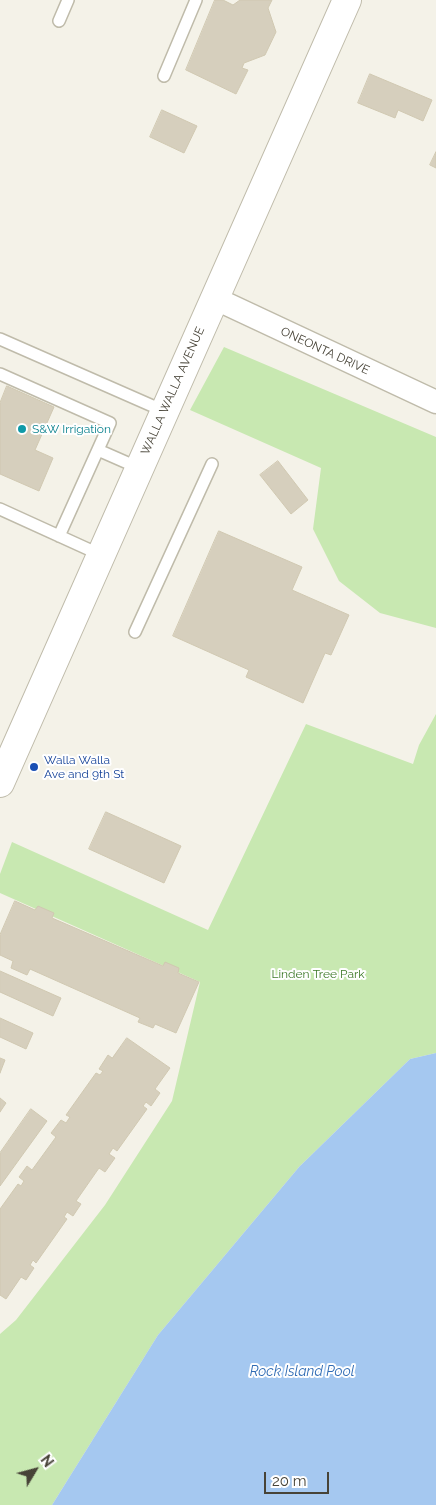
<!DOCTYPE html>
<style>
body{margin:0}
#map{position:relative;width:436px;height:1505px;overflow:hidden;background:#f4f2e8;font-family:Raleway,sans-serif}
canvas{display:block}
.north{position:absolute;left:10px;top:1445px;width:50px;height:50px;-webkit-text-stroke:4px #fff;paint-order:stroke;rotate:53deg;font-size:14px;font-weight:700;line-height:20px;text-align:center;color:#474337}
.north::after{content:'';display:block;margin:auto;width:18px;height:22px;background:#474337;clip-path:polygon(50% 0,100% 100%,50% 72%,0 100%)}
.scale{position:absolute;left:264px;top:1472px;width:65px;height:22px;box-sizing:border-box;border:2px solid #474337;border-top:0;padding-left:6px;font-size:15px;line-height:18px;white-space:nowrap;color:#474337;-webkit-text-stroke:4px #fff;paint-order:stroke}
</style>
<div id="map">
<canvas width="436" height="1505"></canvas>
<div class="north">N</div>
<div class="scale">20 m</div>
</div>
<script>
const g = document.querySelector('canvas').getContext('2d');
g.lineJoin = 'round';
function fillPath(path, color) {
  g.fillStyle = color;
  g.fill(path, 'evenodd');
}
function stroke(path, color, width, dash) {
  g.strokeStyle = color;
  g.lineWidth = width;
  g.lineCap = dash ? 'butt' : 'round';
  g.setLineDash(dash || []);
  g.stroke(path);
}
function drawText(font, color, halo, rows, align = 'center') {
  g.font = font + ' Raleway,sans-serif';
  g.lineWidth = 4;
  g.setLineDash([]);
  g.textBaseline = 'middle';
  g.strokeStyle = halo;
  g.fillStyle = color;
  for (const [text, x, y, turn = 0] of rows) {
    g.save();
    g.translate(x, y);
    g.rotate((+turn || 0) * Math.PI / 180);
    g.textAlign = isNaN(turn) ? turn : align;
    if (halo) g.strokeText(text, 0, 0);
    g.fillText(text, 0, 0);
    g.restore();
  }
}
const green = new Path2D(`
 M224,347L436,437V628L380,613L339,581L313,529L321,468L190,410Z
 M436,714V1053L410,1059L299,1167L158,1335L52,1505H0V1334L16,1320L105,1205L172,1101L200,982L0,893V874L12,842L208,930L306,724L413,764L419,745Z`);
const water = new Path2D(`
 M436,1053V1505H52L158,1335L299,1167L410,1059Z`);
const building = new Path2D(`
 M215,0H223L233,5L240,0H272L268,8L276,32L265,55L244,63L242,68L248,70L236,94L186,70Z
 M370,74L432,100L423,121L398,110L395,118L358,103Z
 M162,110L197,126L184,153L150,137Z
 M436,152V168L430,165Z
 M7,386L54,407L35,450L53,458L39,491L0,474V403Z
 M278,461L308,500L291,514L260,475Z
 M219,531L302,567L292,590L349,615L331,655L325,653L303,703L246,677L249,670L173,636Z
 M106,812L181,846L164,883L89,849Z
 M15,901L35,910L38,906L54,913L52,918L163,966L165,962L179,968L178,973L199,982L176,1033L155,1024L153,1028L138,1022L140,1018L30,969L27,975L11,968L13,961L0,955V935Z
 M0,971L61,998L53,1016L0,992Z
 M0,1018L33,1033L26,1049L0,1037Z
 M127,1038L170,1068L155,1089L160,1093L151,1106L146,1102L143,1106L147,1109L117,1151L113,1148L109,1154L115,1158L105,1172L99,1168L76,1201L81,1204L73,1216L67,1212L64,1217L67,1219L36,1263L33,1260L30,1265L34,1268L26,1280L21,1277L6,1299L0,1295V1209L18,1184L21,1186L24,1181L19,1177L27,1166L32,1170L56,1137L51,1133L61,1120L66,1123L70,1117L66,1115L96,1073L100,1075L103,1071L99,1069L108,1055L112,1058Z
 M0,1058L5,1060L0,1073Z
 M0,1098L6,1103L0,1112Z
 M31,1109L47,1121L0,1186V1153Z`);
const service = new Path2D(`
 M59,21L68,0
 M164,76L196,0
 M0,339L164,411
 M0,374L110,423L59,536
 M98,450L139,468
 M0,509L101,555
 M135,632L212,464`);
const minor = new Path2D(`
 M214,298L436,402`);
const tertiary = new Path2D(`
 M0,783L347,0`);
const markers = [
 [22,429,5,"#0f9aa8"],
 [34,767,5,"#1a4fb4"]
];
const streetNames = [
 ["ONEONTA DRIVE",325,351,25],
 ["WALLA WALLA AVENUE",173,391,-66]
];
const cultureNames = [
 ["S&W Irrigation",32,429]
];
const transitNames = [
 ["Walla Walla",44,760],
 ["Ave and 9th St",44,774]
];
const parkNames = [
 ["Linden Tree Park",318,974]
];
const waterNames = [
 ["Rock Island Pool",302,1372]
];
fillPath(green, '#c8e8b1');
fillPath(water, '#a5c8f0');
fillPath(building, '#d6cfbd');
stroke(building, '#d0c8b1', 1);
stroke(service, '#bfbbaa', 14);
stroke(minor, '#bfbbaa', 25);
stroke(tertiary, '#bfbbaa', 30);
stroke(service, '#fff', 11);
stroke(minor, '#fff', 22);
stroke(tertiary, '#fff', 28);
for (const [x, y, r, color] of markers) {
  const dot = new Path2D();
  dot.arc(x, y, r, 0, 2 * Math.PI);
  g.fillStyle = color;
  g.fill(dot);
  stroke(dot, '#fff', 2);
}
drawText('12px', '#474337', '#fff', streetNames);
drawText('12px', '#0d838f', '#fff', cultureNames, 'left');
drawText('12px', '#164399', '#fff', transitNames, 'left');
drawText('12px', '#3e7a29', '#fff', parkNames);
drawText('italic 14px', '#2f6bb4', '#fff', waterNames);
</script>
